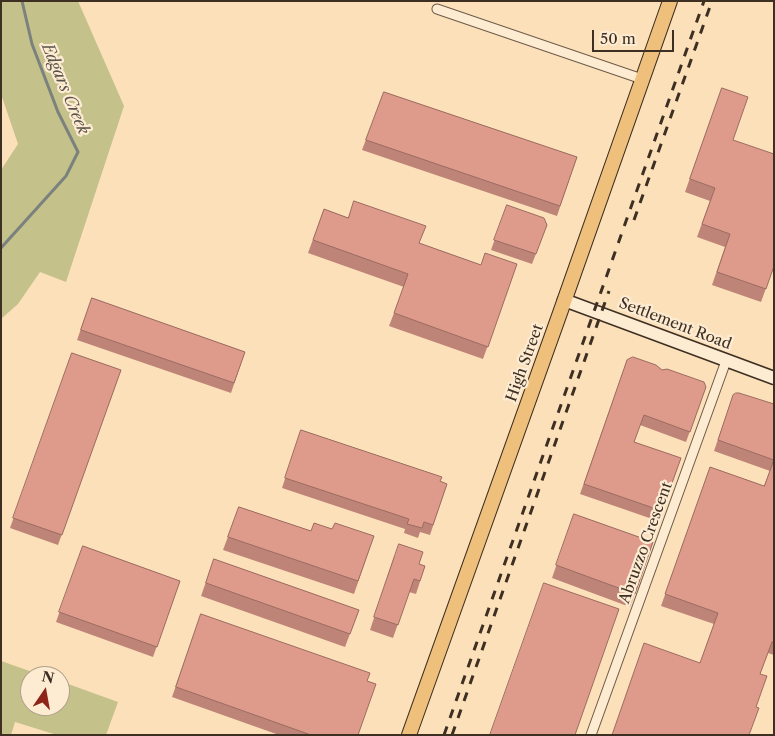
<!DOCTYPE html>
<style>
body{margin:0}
#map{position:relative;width:775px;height:736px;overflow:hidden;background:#fce0b9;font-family:"Libre Caslon Text",serif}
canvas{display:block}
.frame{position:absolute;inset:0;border:2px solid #3e2f23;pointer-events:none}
.north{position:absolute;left:20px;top:666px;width:50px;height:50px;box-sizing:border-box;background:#fdebd2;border:1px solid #b1a08c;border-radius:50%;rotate:12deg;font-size:14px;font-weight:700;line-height:20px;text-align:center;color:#3e2f23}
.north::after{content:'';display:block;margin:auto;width:18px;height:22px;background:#8f2418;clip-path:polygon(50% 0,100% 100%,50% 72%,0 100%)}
.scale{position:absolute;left:592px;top:30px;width:82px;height:22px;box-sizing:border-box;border:2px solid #3e2f23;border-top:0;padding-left:6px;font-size:15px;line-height:18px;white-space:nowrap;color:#3e2f23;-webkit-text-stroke:4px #fdebd2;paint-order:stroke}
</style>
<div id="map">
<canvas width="775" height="736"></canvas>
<div class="frame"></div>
<div class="north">N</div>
<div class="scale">50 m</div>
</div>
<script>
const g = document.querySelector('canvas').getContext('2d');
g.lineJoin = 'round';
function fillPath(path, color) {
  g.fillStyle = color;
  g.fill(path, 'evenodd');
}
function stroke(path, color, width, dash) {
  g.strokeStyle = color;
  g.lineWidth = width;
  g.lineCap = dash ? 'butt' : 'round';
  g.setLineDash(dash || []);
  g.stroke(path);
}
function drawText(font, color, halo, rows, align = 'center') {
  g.font = font + ' "Libre Caslon Text",serif';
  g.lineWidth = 4.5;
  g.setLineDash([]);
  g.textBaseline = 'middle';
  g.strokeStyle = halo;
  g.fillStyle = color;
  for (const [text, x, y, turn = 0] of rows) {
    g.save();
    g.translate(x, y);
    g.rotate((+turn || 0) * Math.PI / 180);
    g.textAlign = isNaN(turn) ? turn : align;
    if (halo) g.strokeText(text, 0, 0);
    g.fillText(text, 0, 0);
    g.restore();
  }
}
const green = new Path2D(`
 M1,1H78L124,106L66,282L40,272L18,304L1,319V170L18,144L1,94Z
 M1,661L44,676H30V706H60V681L118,702L106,735H57L15,722L11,735H1Z`);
const stream = new Path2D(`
 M1,248L66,176L78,152L58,112L32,44L22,1`);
const street = new Path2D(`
 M437,9L642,79
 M591,735L726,361`);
const secondary = new Path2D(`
 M564,300L774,378`);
const primary = new Path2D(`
 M409,735L560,313L670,1`);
const rail = new Path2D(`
 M634,220L712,1
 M444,735L704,1
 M452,735L609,291`);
const wall = new Path2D(`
 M722,88L733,140L774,266L761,302L712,285L725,247L697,237L710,201L685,192Z
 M384,92L577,157L557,216L362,150Z
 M507,205L547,225L532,264L491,250Z
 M324,209L481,265L517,264L483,359L389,326L404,287L308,253Z
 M92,298L245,352L231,393L77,340Z
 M72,353L121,370L58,545L10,528Z
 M627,360L706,387L686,442L640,425L634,442L681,458L658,521L580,494Z
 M733,395L774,404V655L768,653L760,674L754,720L700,663L714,624L661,606L710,467L764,486L770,471L714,451Z
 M301,430L447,484L430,535L420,532L418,538L404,533L405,529L282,488Z
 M239,507L311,531L332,529L374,536L354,594L223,550Z
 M574,514L653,542L630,607L552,578Z
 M83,546L180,581L153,657L56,622Z
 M394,557L425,566L416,594L409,592L393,638L370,630Z
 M214,559L359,610L345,647L201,596Z
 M201,614L367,681L358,735H279L172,697Z`);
const building = new Path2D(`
 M722,88L748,97L733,140L774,154V266L766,289L717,272L730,234L702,224L715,188L690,179Z
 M384,92L577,157L560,206L366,140Z
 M354,201L426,226L419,243L481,265L485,253L517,264L488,347L394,313L408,274L313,240L324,209L348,218Z
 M507,205L544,218L547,225L536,254L494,240Z
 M92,298L245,352L234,383L81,330Z
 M72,353L121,370L62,535L13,518Z
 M633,357L656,365L662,370L667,369L704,382L706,387L690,432L644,415L634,442L681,458L662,511L584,484L627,360Z
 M736,393H739L774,404V460L718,440L733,395Z
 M301,430L442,477L440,481L447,484L433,525L424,522L422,528L407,524L409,519L285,478Z
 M774,460V642H772L760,674L767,676L756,707L759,708L749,735H612L644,643L700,663L718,613L665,594L710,467L764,486Z
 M239,507L311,531L314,523L332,529L335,523L374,536L358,581L228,537Z
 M574,514L653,542L635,594L556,565Z
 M399,544L423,552L419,564L425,566L420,581L414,579L398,625L374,617Z
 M83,546L180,581L157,647L59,612Z
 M214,559L359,610L350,634L206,583Z
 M544,583L619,609L575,735H490Z
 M201,614L370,673L367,681L376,684L358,735H311L176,687Z`);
const streetNames = [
 ["Settlement Road",675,324,21],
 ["High Street",525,363,-70],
 ["Abruzzo Crescent",646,543,-70]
];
const waterNames = [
 ["Edgars Creek",65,89,67]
];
fillPath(green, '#c4c18b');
stroke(stream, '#7b827e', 3);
stroke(street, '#6e5b48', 11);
stroke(secondary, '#3e2f23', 15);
stroke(primary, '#3e2f23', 16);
stroke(street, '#fdebd2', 9);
stroke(secondary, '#fdebd2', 12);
stroke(primary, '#eec07c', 14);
stroke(rail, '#3e2f23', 3, [9, 9]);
fillPath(wall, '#bf8478');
fillPath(building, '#de9a8b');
stroke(building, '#9b6c61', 1);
drawText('15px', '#3e2f23', '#fdebd2', streetNames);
drawText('italic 16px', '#585249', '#fdebd2', waterNames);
</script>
